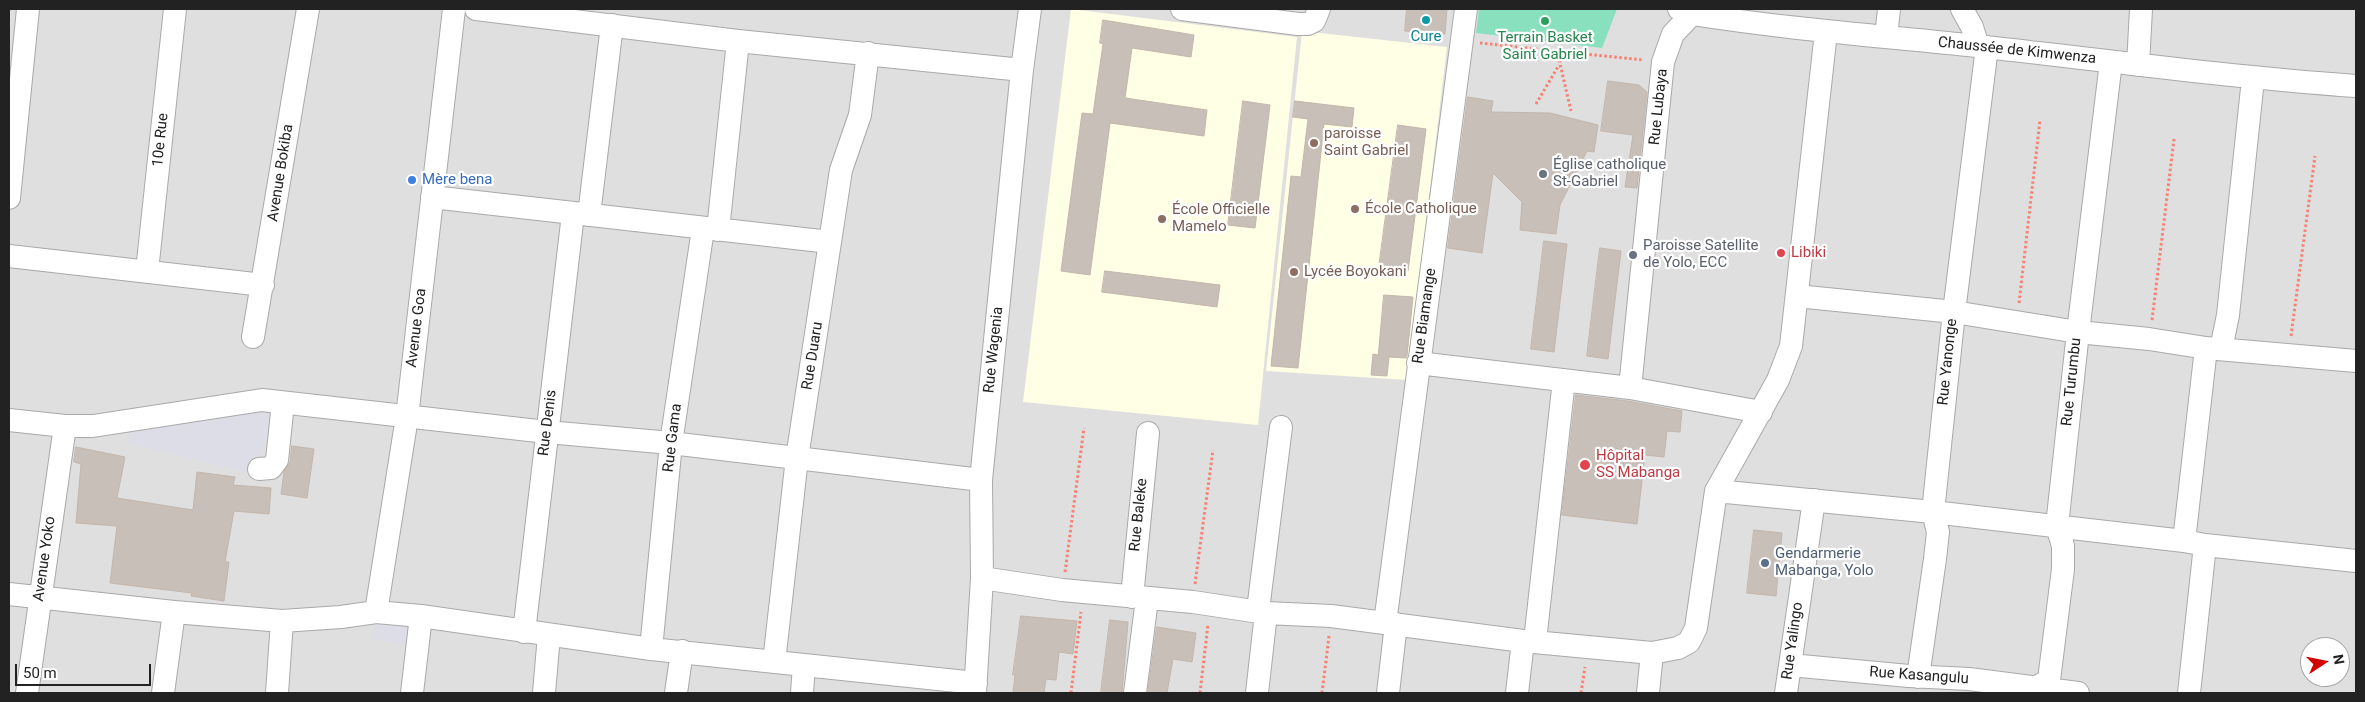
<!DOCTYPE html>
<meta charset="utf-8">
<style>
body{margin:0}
#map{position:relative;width:2365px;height:702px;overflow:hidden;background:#f2efe9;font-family:Roboto,sans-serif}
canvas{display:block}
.frame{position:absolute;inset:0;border:10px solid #222;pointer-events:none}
.north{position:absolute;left:2300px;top:637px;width:50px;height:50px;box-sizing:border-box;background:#fff;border:1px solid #a7a7a7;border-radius:50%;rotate:79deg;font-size:14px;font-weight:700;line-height:20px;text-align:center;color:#222}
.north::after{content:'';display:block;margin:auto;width:18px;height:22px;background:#d40000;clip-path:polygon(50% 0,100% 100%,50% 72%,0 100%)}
.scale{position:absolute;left:15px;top:664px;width:136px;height:22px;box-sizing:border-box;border:2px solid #222;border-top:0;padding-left:6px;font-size:15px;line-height:18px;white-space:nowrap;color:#222;-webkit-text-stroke:4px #fff;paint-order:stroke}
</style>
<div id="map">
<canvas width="2365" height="702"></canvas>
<div class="frame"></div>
<div class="north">N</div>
<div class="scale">50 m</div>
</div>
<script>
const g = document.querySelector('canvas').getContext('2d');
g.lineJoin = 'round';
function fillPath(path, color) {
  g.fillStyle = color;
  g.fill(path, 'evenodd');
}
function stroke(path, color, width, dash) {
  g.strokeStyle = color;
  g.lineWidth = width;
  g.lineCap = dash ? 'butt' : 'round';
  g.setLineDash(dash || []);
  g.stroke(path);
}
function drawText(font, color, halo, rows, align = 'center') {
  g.font = font + ' Roboto,sans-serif';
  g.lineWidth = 4.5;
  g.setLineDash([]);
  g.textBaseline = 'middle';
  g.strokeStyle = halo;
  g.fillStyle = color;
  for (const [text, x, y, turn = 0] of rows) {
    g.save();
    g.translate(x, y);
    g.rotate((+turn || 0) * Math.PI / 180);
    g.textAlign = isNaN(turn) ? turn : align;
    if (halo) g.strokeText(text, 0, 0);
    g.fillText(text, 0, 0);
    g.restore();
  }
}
const residential = new Path2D(`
 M9,9H2356V693H9ZM2310,647H2340V677H2310Z`);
const education = new Path2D(`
 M1071,9L1297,37L1258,425L1023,402Z
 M1302,31L1447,47L1407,380L1266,371Z`);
const pitch = new Path2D(`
 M1479,9H1617L1602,48L1476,33Z`);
const plaza = new Path2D(`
 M270,410L258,475L127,443L131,426Z
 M377,617L418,624L414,646L373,639Z`);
const building = new Path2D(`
 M1407,9H1447L1445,34L1405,31Z
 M1103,20L1194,35L1191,57L1132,48L1125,98L1207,110L1204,136L1110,123L1090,275L1061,271L1082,113L1093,114L1103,44L1100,43Z
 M1608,81L1639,85L1647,92L1637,188L1625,187L1633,135L1601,131Z
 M1468,97L1493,101L1491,112L1550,113L1598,125L1594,152L1587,151L1560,205L1556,234L1520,230L1522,202L1493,173L1482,253L1448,248Z
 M1243,101L1270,105L1255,228L1228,225Z
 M1295,101L1354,108L1352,127L1324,124L1298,368L1271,366L1291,176L1301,177L1308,119L1293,117Z
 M1398,125L1426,129L1408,271L1379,267Z
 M1544,241L1567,244L1554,352L1531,349Z
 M1600,248L1621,251L1608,359L1587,356Z
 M1105,271L1220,285L1217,307L1102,292Z
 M1384,295L1413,297L1407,356L1406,358L1389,357L1387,376L1371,375L1373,354L1378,355Z
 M1576,395L1628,401L1682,411L1680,432L1667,431L1664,457L1645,455L1637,524L1562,515Z
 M292,446L314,449L307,498L281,494L284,472L290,462Z
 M76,447L125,457L117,498L193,510L197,472L235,477L233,485L271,488L269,514L234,511L225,562H229L224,601L191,596L192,593L110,583L117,526L76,523L81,464L74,462Z
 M1754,530L1782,533L1776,596L1747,593Z
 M1021,616L1077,621L1073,654L1059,652L1056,680L1046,679L1044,693H1013L1015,675H1013Z
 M1110,620L1128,622L1122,693H1101Z
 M1157,627L1196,633L1192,662L1173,659L1167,693H1148Z`);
const path = new Path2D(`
 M1480,43L1643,60
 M1560,50V64L1571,111
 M1536,104L1559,65
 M2019,303L2040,120
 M2152,320L2174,139
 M2291,336L2315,156
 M1065,572L1084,428
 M1195,584L1213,450
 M1071,693L1081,612
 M1200,693L1208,624
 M1322,693L1329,636
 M1581,693L1585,667`);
const minor = new Path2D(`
 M476,9L738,41L1022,70
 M1182,9L1298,24H1308L1314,21L1319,9
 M1679,9L1692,14C1787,29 1882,36 1977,46C2103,60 2229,77 2356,86
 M1962,9L1972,27L1978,46
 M1886,37L1889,9
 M2138,65L2141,9
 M432,197L830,242
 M9,198L28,9
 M589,215L612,25
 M718,230L738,41
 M9,256L263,285
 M147,271L175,9
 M1797,296L1954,312L2078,332L2149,339L2206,348L2356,361
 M253,337L308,9
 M2221,349L2228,315L2253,79
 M1418,363L1630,388L1761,412
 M1630,388L1663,62L1673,34L1692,14V9
 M9,420L65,426H93L262,400L547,432L671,443L981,480
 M259,469L271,468L277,460L283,403
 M1716,491L1933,512L2184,541L2205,545L2356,561
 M2184,541L2206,348
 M982,578L1062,590L1193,602L1266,613L1331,616L1523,641L1652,653L1678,648L1689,642L1696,628L1716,491L1778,380L1791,346L1826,32
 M9,594L174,612L282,621L341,617L376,612L407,417L454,9
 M1132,597L1148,433
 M1258,610L1281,427
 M376,612L421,616L651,649L976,683
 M1385,623L1466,9
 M524,632L573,214
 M1535,641L1564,380
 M651,649L671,443L703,229
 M774,662L797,458L841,170L860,115L868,53
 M1790,665L1909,676L1969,679L2078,693
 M1918,677L1935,559L1938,532L1933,512L1954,312L1987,47
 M27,693L65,426
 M163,693L174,612
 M277,693L282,621
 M412,693L421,616
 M544,693L549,635
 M676,693L682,651
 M802,693L804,665
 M975,693L982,578L981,480L1022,70L1030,9
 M1135,693L1147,599
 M1257,693L1266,613
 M1388,693L1396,624
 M1517,693L1523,641
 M1648,693L1652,653
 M1786,693L1814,500
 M2035,693V688L2049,680L2063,569V546L2057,526L2078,332L2111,62
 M2189,693L2205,545`);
const markers = [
 [1426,20,5,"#0f9aa8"],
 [1545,21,5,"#2e9e5b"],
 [1314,143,5,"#8d6e63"],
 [1543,174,5,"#6b7280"],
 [412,180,5,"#3f7fe0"],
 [1355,209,5,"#8d6e63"],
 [1162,219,5,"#8d6e63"],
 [1781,253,5,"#e0444e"],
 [1633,255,5,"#6b7280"],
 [1294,272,5,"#8d6e63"],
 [1585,465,6,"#e0444e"],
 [1765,563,5,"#5c6f8a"]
];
const cultureNames = [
 ["Cure",1426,37]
];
const leisureNames = [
 ["Terrain Basket",1545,38],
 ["Saint Gabriel",1545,55]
];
const streetNames = [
 ["Chaussée de Kimwenza",2017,51,6],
 ["Rue Lubaya",1659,107,-84],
 ["10e Rue",161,140,-84],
 ["Avenue Bokiba",281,173,-81],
 ["Rue Biamange",1425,316,-82],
 ["Avenue Goa",417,328,-83],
 ["Rue Wagenia",994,350,-84],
 ["Rue Duaru",813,356,-81],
 ["Rue Yanonge",1948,362,-84],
 ["Rue Turumbu",2072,382,-84],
 ["Rue Denis",548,423,-83],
 ["Rue Gama",673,438,-83],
 ["Rue Baleke",1139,515,-84],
 ["Avenue Yoko",45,559,-82],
 ["Rue Yalingo",1793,641,-82],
 ["Rue Kasangulu",1919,676,4]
];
const educationNames = [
 ["paroisse",1324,134],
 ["Saint Gabriel",1324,151],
 ["École Catholique",1365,209],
 ["École Officielle",1172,210],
 ["Mamelo",1172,227],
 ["Lycée Boyokani",1304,272]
];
const worshipNames = [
 ["Église catholique",1553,165],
 ["St-Gabriel",1553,182],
 ["Paroisse Satellite",1643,246],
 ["de Yolo, ECC",1643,263]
];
const shopNames = [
 ["Mère bena",422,180]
];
const healthNames = [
 ["Libiki",1791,253],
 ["Hôpital",1596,456],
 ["SS Mabanga",1596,473]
];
const serviceNames = [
 ["Gendarmerie",1775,554],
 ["Mabanga, Yolo",1775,571]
];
fillPath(residential, '#e0dfdf');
fillPath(education, '#ffffe5');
fillPath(pitch, '#88e0be');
fillPath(plaza, '#dddde8');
fillPath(building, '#c7bfb8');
stroke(building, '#c4b6ab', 1);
stroke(minor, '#a9a9a9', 24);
stroke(path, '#fa8072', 3, [2.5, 2.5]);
stroke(minor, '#fff', 22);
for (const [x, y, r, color] of markers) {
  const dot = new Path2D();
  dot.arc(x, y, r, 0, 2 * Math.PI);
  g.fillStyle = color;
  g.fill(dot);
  stroke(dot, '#fff', 2);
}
drawText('15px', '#0d838f', '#fff', cultureNames);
drawText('15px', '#27864d', '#fff', leisureNames);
drawText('15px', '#222', '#fff', streetNames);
drawText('15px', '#785e54', '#fff', educationNames, 'left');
drawText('15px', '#5b616d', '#fff', worshipNames, 'left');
drawText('15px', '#366cbe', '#fff', shopNames, 'left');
drawText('15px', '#be3a42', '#fff', healthNames, 'left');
drawText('15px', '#4e5e75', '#fff', serviceNames, 'left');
</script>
